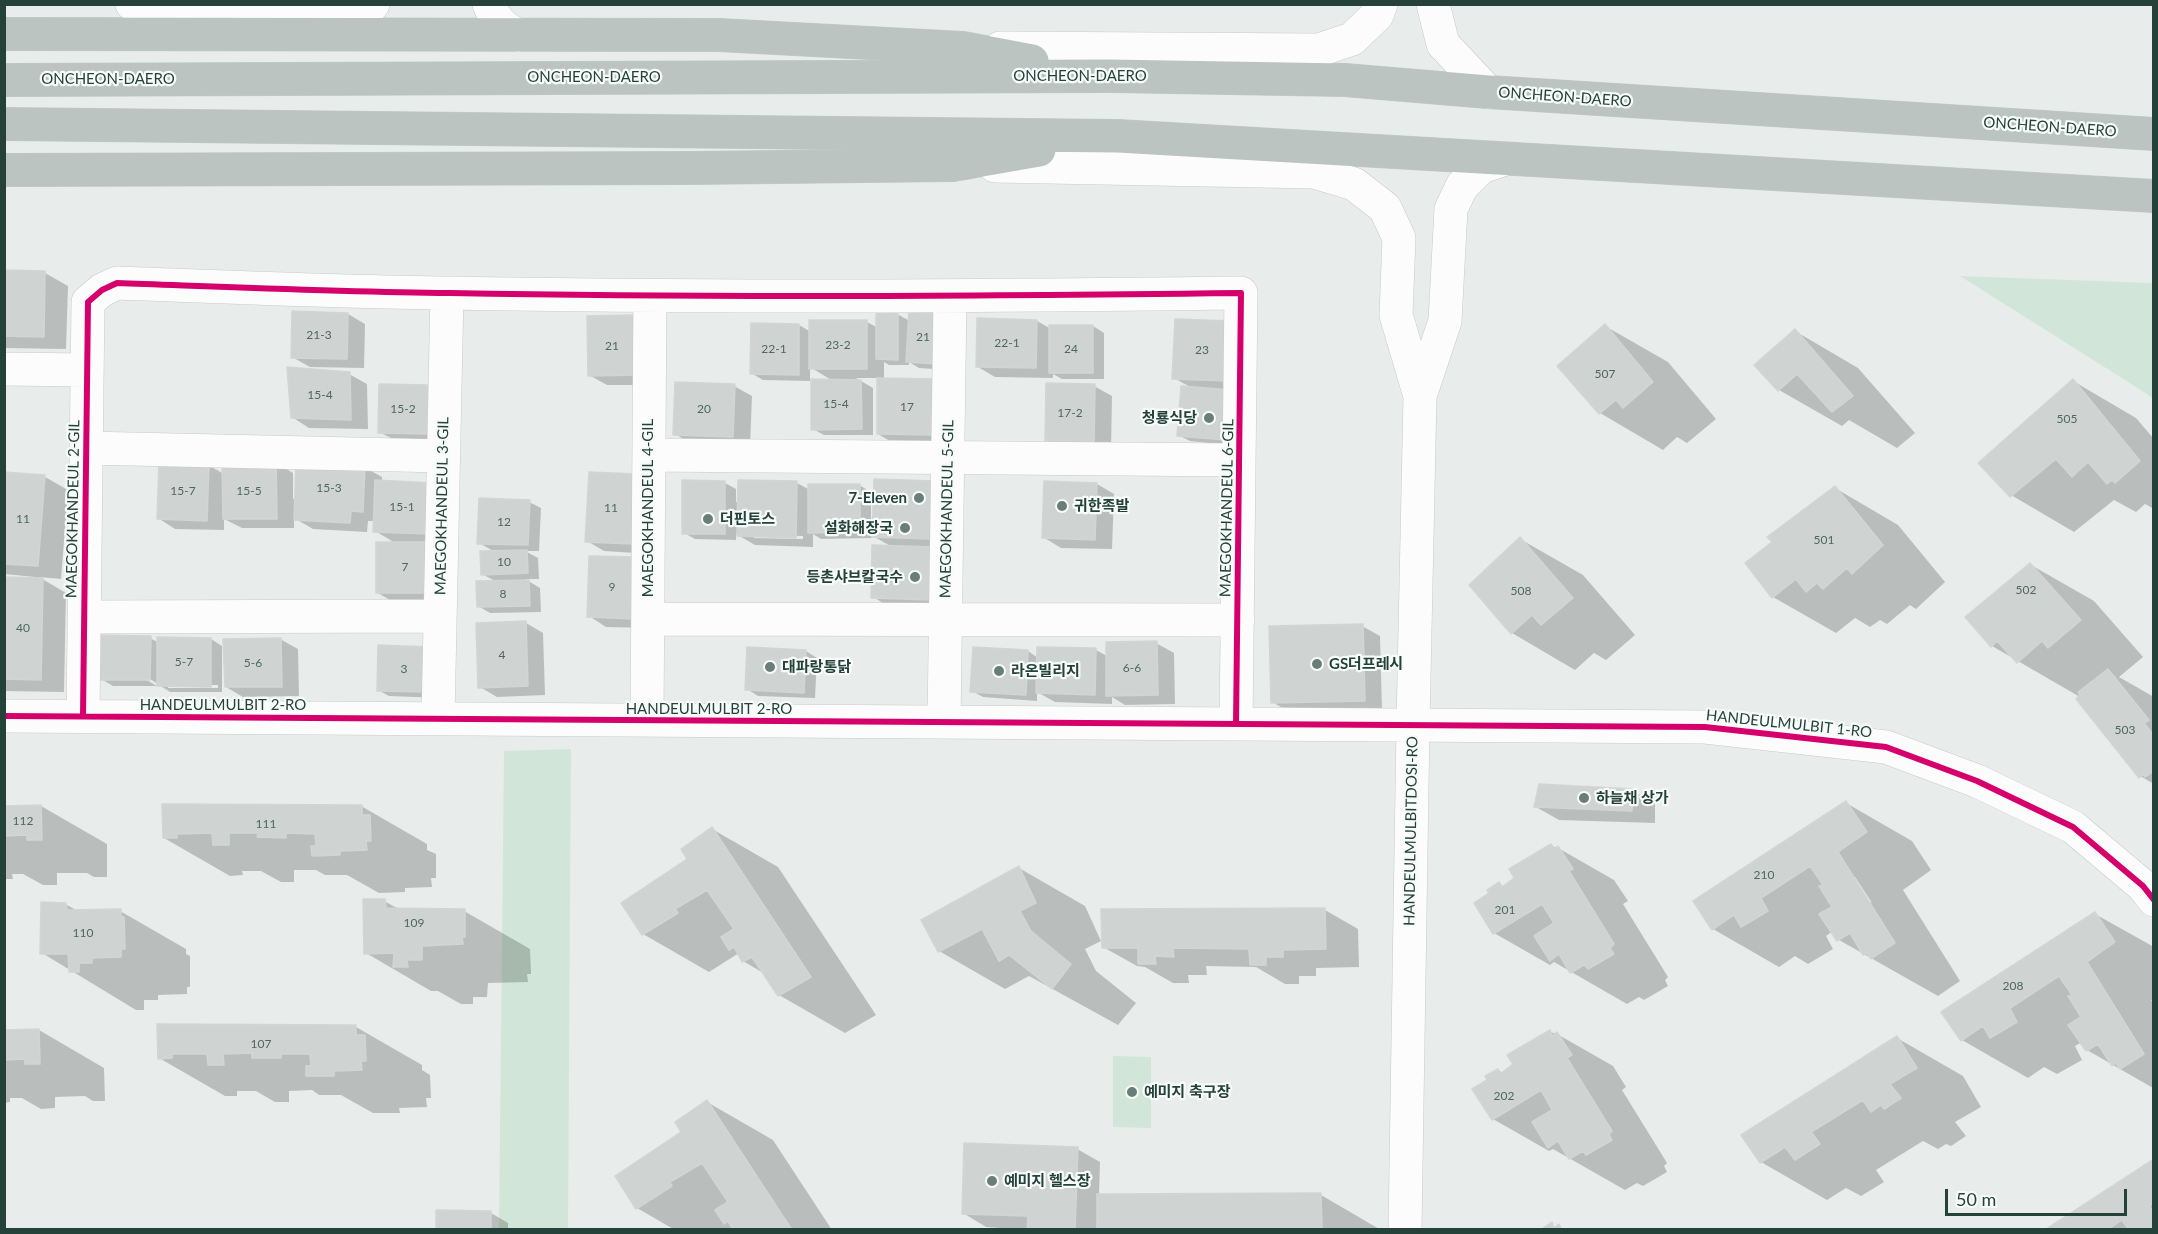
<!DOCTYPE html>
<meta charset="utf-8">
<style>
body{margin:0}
#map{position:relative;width:2158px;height:1234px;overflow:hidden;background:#e8edeb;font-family:Lato,sans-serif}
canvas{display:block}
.frame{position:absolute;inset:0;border:6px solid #24423a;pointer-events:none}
.scale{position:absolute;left:1945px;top:1189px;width:182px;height:27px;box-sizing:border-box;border:3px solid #24423a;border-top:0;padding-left:8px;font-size:18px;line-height:21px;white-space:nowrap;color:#24423a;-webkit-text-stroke:4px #f7fbf9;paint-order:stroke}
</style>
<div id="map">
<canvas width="2158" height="1234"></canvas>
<div class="frame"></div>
<div class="scale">50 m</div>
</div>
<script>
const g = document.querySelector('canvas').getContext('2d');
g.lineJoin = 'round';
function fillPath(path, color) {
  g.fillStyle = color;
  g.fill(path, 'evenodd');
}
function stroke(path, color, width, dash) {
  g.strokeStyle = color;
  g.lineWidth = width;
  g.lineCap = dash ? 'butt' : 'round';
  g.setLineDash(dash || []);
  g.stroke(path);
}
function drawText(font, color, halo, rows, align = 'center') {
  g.font = font + ' Lato,"Noto Sans KR",sans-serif';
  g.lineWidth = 4.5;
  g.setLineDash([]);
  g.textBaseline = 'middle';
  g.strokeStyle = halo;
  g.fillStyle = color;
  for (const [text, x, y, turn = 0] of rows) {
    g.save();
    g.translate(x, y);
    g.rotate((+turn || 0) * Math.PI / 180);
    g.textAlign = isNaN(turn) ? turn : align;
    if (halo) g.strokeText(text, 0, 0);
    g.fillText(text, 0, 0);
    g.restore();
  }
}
const green = new Path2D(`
 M1960,276L2153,283V399L2147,394Z
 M571,749L568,1229H499L504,751Z
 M1113,1056L1151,1057V1128L1113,1127Z`);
const shadow = new Path2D(`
 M4,272L45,273L68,286L66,349L4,348Z
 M348,314L365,324L364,368L310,367L292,357Z
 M897,314L910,321L948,370L919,368L909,362V365H889L884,362V379L953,444H895L878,434L879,378H856L873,388V435H824L813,429L833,381L810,367V381L763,380L751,373L799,325L811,332L867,322L878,328Z
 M588,317L653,385H607L589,375Z
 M1037,321L1051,329L1093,326L1104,333V379H1062L1053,374V378L995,377L978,367Z
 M1232,322L1238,446L1190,441L1178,435L1192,388L1174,378Z
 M1605,326L1668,362L1716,419L1687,443L1677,437L1663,450L1600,413Z
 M1795,331L1858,368L1915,433L1897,448L1849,420L1842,426L1779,390Z
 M349,374L367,384L368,429L309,428L292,417Z
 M2073,381L2136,418L2154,439V509L2145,504L2136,512L2114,500L2074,532L2011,495Z
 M380,385L439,440L391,438L379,432Z
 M734,386L752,396L750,446L692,444L675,434Z
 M1094,386L1112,396L1111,451L1064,450L1047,440Z
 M276,463L293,473V499L364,467L382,477V482L432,484L450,602L395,603L378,593L397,544L375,531V521H368L367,532L313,529L294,518V528H242L224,519V530L175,529L158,518L208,465L224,474Z
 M4,474L45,477L68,490L61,579L39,577L66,593L64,692L4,691V579H35V577L4,574Z
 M637,476L651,554L604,551L587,541Z
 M875,481L948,549L949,609L890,607L873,597L892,547L871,535L872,538L821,539L813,534V547L755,545L736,534V540L695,539L684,533L725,483L736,489V502L797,483L810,490L859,485L871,492V522H874ZM754,535L803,536V539L754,538Z
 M1097,484L1114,494L1112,549L1061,548L1043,537Z
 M1835,488L1898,525L1945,582L1916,609L1910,605L1887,624L1880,620L1870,627L1855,618L1836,633L1773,597L1774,543Z
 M529,502L541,508L539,551H525L538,558L539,579H525L540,588L541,612L490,613L478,606L497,582L482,574L495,552L479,543Z
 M1520,539L1583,575L1635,635L1606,660L1594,653L1575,670L1512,633Z
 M590,557L652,628L606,627L589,616Z
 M2031,565L2094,601L2143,657L2119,677L2154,697V784L2140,776L2080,697L1992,646Z
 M526,623L543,633L545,695L497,697L480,687Z
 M1362,626L1380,636L1382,710L1290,712L1272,702Z
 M150,638L159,643L211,639L222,646V692H170L144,675L143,678L157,686H113L101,679ZM168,685H218V688H168Z
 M280,639L298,649L299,696L243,697L226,687Z
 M1156,643L1174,653L1175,704L1125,705L1112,697V704L1055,702L1037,692V701L983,697L972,691L1028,651L1038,658L1096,650L1107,656Z
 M379,647L441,698L389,696L378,690Z
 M806,651L817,658L815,698L758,696L747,689Z
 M1632,790L1655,804V823L1559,820L1536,807Z
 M1846,803L1912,841L1931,870L1903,890L1960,981L1938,996L1839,940L1833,931L1826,936L1833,949L1808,964L1795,956L1779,967L1713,929ZM1852,877H1855L1872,903L1867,900Z
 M164,805L361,806L427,844V850L436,854V878H431L432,887L405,888V892L379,893L347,875H325L316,870H294V882H281L261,871H242L243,875L230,876L164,838Z
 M41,806L107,844V877H94L87,873H57V885H43L23,874H12L13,879H4V807Z
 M712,829L778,867L876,1015L845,1033L779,995L765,974L743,961L739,953L709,972L643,934L689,860Z
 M1551,846L1558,848L1614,880L1628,901L1623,904L1668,977L1665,980L1668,986L1644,1000L1639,997L1627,1004L1554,962L1550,965L1494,933L1491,894L1499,884L1504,887Z
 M1019,868L1085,906L1101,941L1085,949L1096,971L1136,1003L1118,1025L1029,976L1005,989L939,951Z
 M384,901L401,910L464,911L530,949L531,974H527L528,982L488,983L487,997H473V1004H461L438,991H431L366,953Z
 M65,904L78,911H120L186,949V954L190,956V987H187V994L158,995V1000H144V1010H136L42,953Z
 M1325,910L1358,929L1359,967L1316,968V976H1299V984H1285L1256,967L1206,966L1207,975H1188L1189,983H1173L1145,967L1137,966L1103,947Z
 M2095,914L2154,947V999L2151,1000L2154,1004L2153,1088L2087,1050L2082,1042L2075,1046L2082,1060L2057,1074L2044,1067L2028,1078L1962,1040Z
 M159,1025L356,1027L422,1065V1070L430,1075L431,1098H426L427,1107L399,1108L400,1113H373L341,1095H319L312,1090L289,1091V1102H275L256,1091H237V1096H225L159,1058Z
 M39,1030L104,1068L105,1101H93L85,1096L55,1097V1108L41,1109L22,1098H10V1102L4,1103V1031Z
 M1550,1032L1557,1034L1613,1066L1626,1087L1622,1090L1667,1163L1664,1166L1667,1172L1643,1186L1637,1183L1625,1190L1553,1149L1549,1151L1493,1119L1474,1089L1489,1081L1498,1070L1503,1073Z
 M1897,1038L1963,1076L1981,1107L1955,1122L1966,1136L1951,1146L1946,1144L1938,1149L1923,1141L1876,1170L1884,1182L1861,1196L1846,1188L1827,1200L1761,1162Z
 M707,1102L773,1140L832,1230H735L733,1227L729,1230H675L637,1208L683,1133Z
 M1077,1149L1100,1162L1099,1196L1321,1195L1381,1230H1029L986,1227L963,1213Z
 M2154,1160V1230H2047Z
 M491,1213L508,1223V1230H437Z`);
const building = new Path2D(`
 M4,270L45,271L44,337L4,336Z
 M909,309L939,311L937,364L906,362Z
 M292,311L348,313L347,359L291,358Z
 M876,312L898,313V360L876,359Z
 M635,315L636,375L588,376L587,316Z
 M977,318L1037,320L1036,368L976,367Z
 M1175,319L1232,321L1229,381L1172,379Z
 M809,320H867V369H809Z
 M751,323L799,324V375L750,374Z
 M1605,324L1653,382L1623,408L1616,400L1599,414L1557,366Z
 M1049,325H1093V373H1049Z
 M1795,329L1853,396L1832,412L1797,374L1778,391L1754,365Z
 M287,367L350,372L351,420L291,418Z
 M877,378L937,379L936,435L877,434Z
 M811,379L861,380L862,429L811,430Z
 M2073,379L2140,461L2115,483L2112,480L2107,484L2088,462L2072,477L2056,459L2010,497L1978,463Z
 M675,382L735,384L733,437L673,435Z
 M1046,383L1095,384L1094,442L1045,441Z
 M379,384L429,385L428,434L378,433Z
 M1181,386L1232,390L1227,440L1177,436Z
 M159,461L209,463L207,521L157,519Z
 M222,462H276L277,519H223Z
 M296,462L365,465L363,512L351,511L350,523L294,520Z
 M4,472L45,475L38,566L4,564Z
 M589,472L637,474L634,544L585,542Z
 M874,479L933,481L931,539L872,537Z
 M375,480L432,483L430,534L373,532Z
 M682,480L725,481V534H682Z
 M738,480L797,481L796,538L737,536Z
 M1044,481L1097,483L1095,540L1042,538Z
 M808,484H860V532L808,533Z
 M1835,486L1883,545L1852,574L1847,568L1823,589L1817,583L1806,592L1796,579L1772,598L1745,563L1772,542L1767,537Z
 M479,498L530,500L528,545L477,544Z
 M1520,537L1573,598L1541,625L1532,615L1511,634L1469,585Z
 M376,542H433V593H376Z
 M872,545L933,547L932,600L871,598Z
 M527,550L528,573L481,575L480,551Z
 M589,556L637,557L635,619L587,617Z
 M2030,563L2081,620L2048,648L2042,641L2017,663L1997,641L1991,647L1965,617Z
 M4,577L43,578L41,680L4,679Z
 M529,580L530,606L477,607L476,581Z
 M526,621L528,686L478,688L476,623Z
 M1363,624L1365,701L1271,703L1269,626Z
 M100,635L151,636L150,680H100Z
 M157,637L211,638V687L157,686Z
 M281,638L282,687H225L223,639Z
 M1157,641L1158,695L1106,696V642Z
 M378,645L432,647L430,692L377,691Z
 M747,647L806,650L804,693L745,690Z
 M973,647L1028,650L1026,695L970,692Z
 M1037,647L1096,648L1095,695L1036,693Z
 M2108,669L2149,720L2144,723L2154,736V771L2145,777L2143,774L2139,778L2076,699L2080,695L2078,692Z
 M1539,784L1633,789L1632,811L1534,807Z
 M1846,801L1867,832L1838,852L1895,943L1871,959L1867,953L1863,955L1850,933L1837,941L1819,914L1832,907L1819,886L1823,885L1810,866L1761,898L1768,911L1741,927L1734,915L1712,930L1693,901Z
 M162,804L362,805V815H370L371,841H366L367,850L340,851V855L312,856L311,846H316L315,834L286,833V838L257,837L258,833H229V845H213L212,833L177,834V838H163Z
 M41,805L42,840H27V835L4,836V806Z
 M712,827L811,977L778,996L752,957L742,962L734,947L729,950L721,937L734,929L707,890L675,909L678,913L642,935L621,903L687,859L681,849Z
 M1551,844L1554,849L1558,846L1573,869L1569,871L1614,944L1610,948L1614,954L1588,969L1584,965L1570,973L1559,954L1550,961L1534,936L1554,923L1542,904L1493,934L1474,903L1489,893L1487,890L1499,882L1502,887L1514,878L1509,869Z
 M1019,866L1036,903L1020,911L1031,931L1071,964L1052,989L1009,955L999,961L982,929L938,952L921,920Z
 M363,899H385L386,908L465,909V937H462L463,944L422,946V960H407L408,967H393L394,953L364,954Z
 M41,902L66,903L67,910L121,909V917H124L125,949H121V957L92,958V963H79V972H69L68,954H40Z
 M1325,908L1326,949L1283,950V957H1266V965H1250L1249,949L1173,948L1174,957L1155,956L1156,964H1138V948H1102L1101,909Z
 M2095,912L2115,942L2087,962L2144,1054L2120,1069L2116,1063L2112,1066L2098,1044L2086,1051L2068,1025L2081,1017L2068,996L2072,995L2059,976L2010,1008L2017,1022L1990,1038L1983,1026L1961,1041L1941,1012Z
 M157,1024L356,1025V1035H365L366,1061H361L362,1070L334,1071V1076H306V1066H311L310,1054H281V1058H252V1053L223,1054L224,1065H208L207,1054H172V1058L158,1059Z
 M39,1029L40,1064H25V1059L4,1060V1030Z
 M1550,1030L1552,1036L1557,1032L1572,1055L1567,1058L1612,1131L1609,1134L1612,1140L1586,1155L1583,1151L1569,1159L1558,1141L1548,1148L1532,1122L1552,1110L1541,1090L1492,1120L1472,1089L1487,1080L1485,1076L1498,1069L1500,1074L1513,1064L1507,1055Z
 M1897,1036L1917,1068L1890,1084L1901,1098L1884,1109L1881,1105L1871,1112L1863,1100L1811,1132L1820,1144L1795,1160L1785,1147L1760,1163L1741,1135Z
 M707,1100L792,1230H733L728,1221L724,1224L715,1210L728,1202L702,1163L670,1182L672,1186L636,1209L615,1176L681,1132L675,1122Z
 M964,1143L1078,1147L1075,1230H1027L1028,1216L962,1214Z
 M2154,1159V1203L2149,1206L2154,1212V1230H2129L2122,1220L2107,1230H2045Z
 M1321,1193L1322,1230H1097V1194Z
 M436,1210L491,1211V1230H436Z
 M1552,1222L1554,1228L1559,1224L1562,1230H1540Z`);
const minor = new Path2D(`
 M132,4L151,15L342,20L369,9L373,4
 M489,4C495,20 503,28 518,35
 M1433,4L1443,44L1488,92
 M1000,48L1319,50L1352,39L1377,15L1381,4
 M995,166L1314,172L1354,184L1385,208L1399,238L1396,315L1420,396
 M4,369L87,370
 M86,448L443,456
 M649,455L1239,460
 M84,617L440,616
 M648,619L1238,620
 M4,716L1705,727L1886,747L1977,781L2073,827L2143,886L2154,900
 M83,716L88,302L102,290L117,283C228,287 339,292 450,293C714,298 977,296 1241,293L1236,724
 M438,719L447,293
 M647,720L650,296
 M944,722L950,297
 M1405,1230L1413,725L1420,396L1445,321L1451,209L1462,186L1481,167L1505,159`);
const highway = new Path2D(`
 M4,34L719,35L963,48L1032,61
 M4,80L1110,76L1345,80L1488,92L2154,134
 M4,124L1118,136L2154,196
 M4,170L690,168L953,165L1039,150`);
const cycleway = new Path2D(`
 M4,716L1705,727L1886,747L1977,781L2073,827L2143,886L2154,900
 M83,716L88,302L102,290L117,283C228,287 339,292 450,293C714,298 977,296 1241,293L1236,724`);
const markers = [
 [1209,418,6,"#697e78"],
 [919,498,6,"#697e78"],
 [1062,506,6,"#697e78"],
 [708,519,6,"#697e78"],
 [905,528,6,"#697e78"],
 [915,577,6,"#697e78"],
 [1317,664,6,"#697e78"],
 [770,667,6,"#697e78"],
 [999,671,6,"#697e78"],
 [1584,798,6,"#697e78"],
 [1132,1092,6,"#697e78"],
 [992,1181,6,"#697e78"]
];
const numberNames = [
 ["21-3",319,335],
 ["21",923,337],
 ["22-1",1007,343],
 ["23-2",838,345],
 ["21",612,346],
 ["22-1",774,349],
 ["24",1071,349],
 ["23",1202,350],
 ["507",1605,374],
 ["15-4",320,395],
 ["15-4",836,404],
 ["17",907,407],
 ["15-2",403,409],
 ["20",704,409],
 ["17-2",1070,413],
 ["505",2067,419],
 ["15-3",329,488],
 ["15-7",183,491],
 ["15-5",249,491],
 ["15-1",402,507],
 ["11",611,508],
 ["11",23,519],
 ["12",504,522],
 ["501",1824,540],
 ["10",504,562],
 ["7",405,567],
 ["9",612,587],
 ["502",2026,590],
 ["508",1521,591],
 ["8",503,594],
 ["40",23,628],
 ["4",502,655],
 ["5-7",184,662],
 ["5-6",253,663],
 ["6-6",1132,668],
 ["3",404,669],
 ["503",2125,730],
 ["112",23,821],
 ["111",266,824],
 ["210",1764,875],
 ["201",1505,910],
 ["109",414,923],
 ["110",83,933],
 ["208",2013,986],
 ["107",261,1044],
 ["202",1504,1096]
];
const streetNames = [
 ["ONCHEON-DAERO",1080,76],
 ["ONCHEON-DAERO",594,77],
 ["ONCHEON-DAERO",108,79],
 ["ONCHEON-DAERO",1565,97,4],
 ["ONCHEON-DAERO",2050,127,4],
 ["MAEGOKHANDEUL 3-GIL",442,506,-89],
 ["MAEGOKHANDEUL 4-GIL",648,508,-90],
 ["MAEGOKHANDEUL 6-GIL",1227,508,-89],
 ["MAEGOKHANDEUL 2-GIL",73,509,-89],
 ["MAEGOKHANDEUL 5-GIL",947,509,-89],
 ["HANDEULMULBIT 2-RO",223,705],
 ["HANDEULMULBIT 2-RO",709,709],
 ["HANDEULMULBIT 1-RO",1789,724,6],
 ["HANDEULMULBITDOSI-RO",1411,831,-89]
];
const poiNames = [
 ["청룡식당",1197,418,"right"],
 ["7-Eleven",907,498,"right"],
 ["귀한족발",1074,506],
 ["더핀토스",720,519],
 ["설화해장국",893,528,"right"],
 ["등촌샤브칼국수",903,577,"right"],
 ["GS더프레시",1329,664],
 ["대파랑통닭",782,667],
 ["라온빌리지",1011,671],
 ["하늘채 상가",1596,798],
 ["예미지 축구장",1144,1092],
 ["예미지 헬스장",1004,1181]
];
fillPath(green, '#d1e6d8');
fillPath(shadow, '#0003');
fillPath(building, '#cfd4d2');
stroke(building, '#d1d6d4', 1.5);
stroke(minor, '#c5cac8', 34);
stroke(highway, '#c3ccc9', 34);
stroke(minor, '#fcfcfc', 33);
stroke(highway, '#bcc4c2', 33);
stroke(cycleway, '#d6006c', 6);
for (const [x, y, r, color] of markers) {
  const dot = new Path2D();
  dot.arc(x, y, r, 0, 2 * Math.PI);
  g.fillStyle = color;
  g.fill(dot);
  stroke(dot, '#f7fbf9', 2);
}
drawText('12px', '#506761', null, numberNames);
drawText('15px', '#24423a', '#f7fbf9', streetNames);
drawText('bold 15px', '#24423a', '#f7fbf9', poiNames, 'left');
</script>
